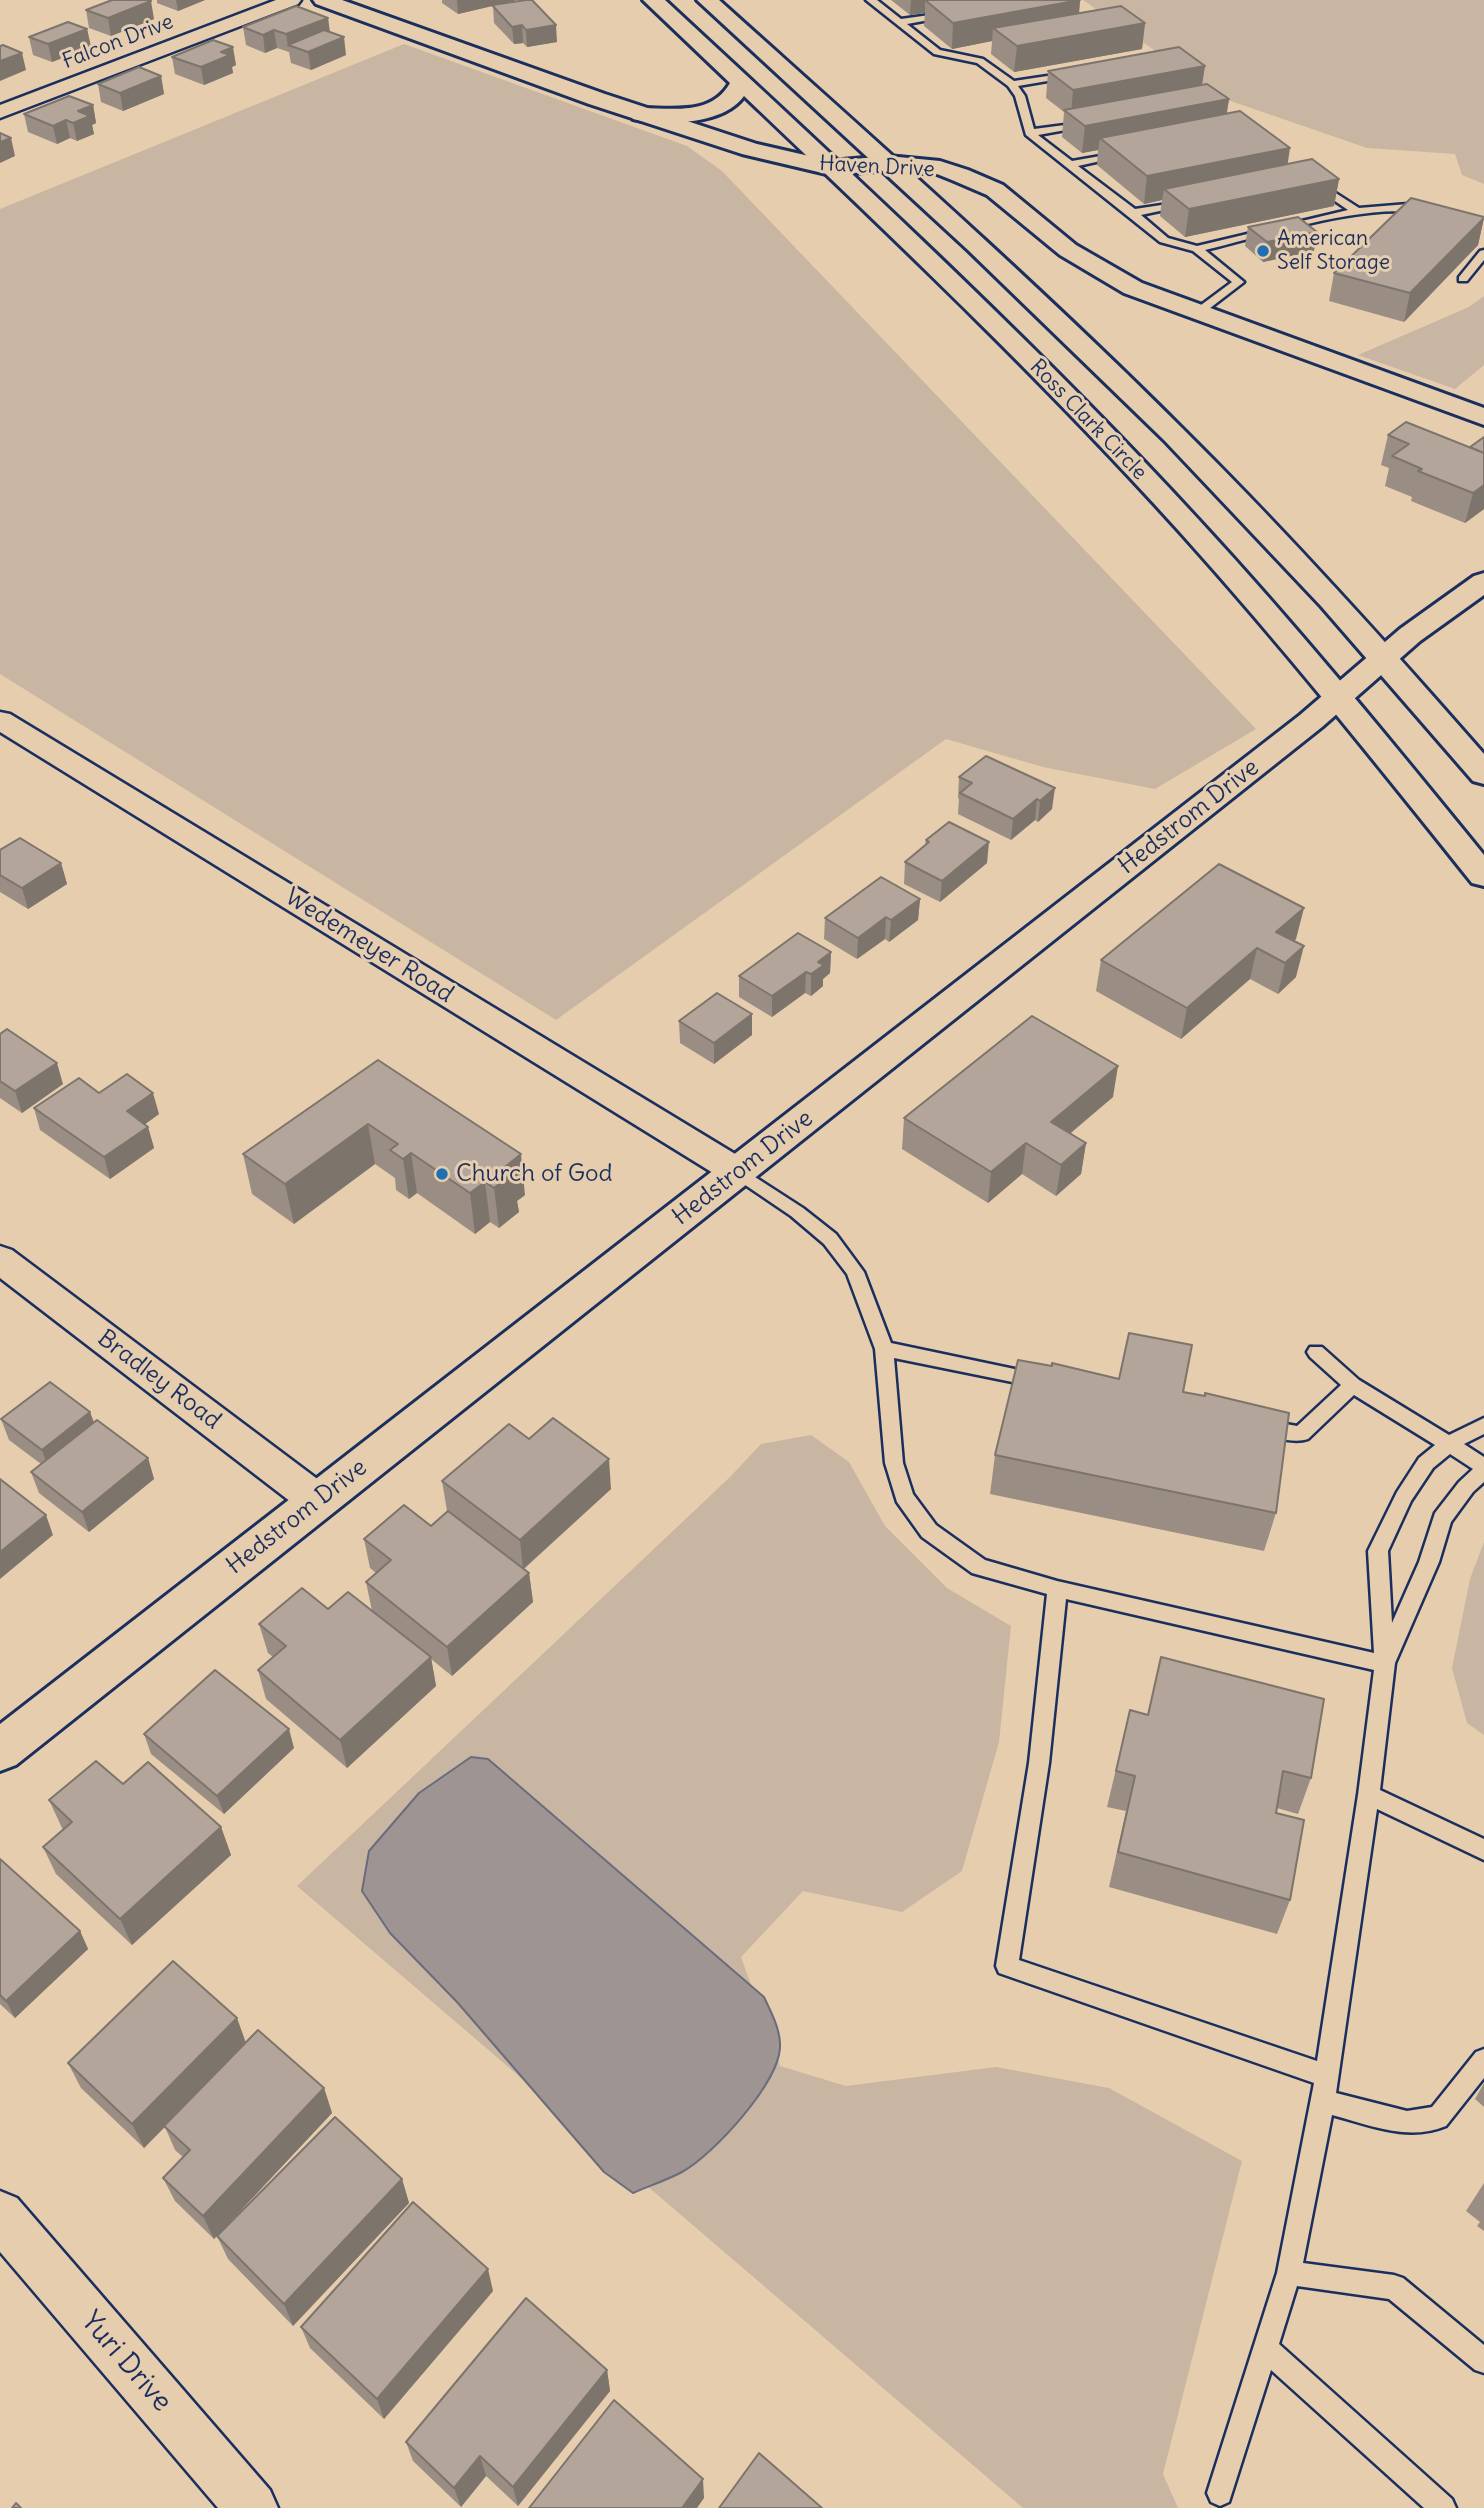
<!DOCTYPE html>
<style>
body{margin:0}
canvas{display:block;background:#e6cdae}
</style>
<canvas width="1484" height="2508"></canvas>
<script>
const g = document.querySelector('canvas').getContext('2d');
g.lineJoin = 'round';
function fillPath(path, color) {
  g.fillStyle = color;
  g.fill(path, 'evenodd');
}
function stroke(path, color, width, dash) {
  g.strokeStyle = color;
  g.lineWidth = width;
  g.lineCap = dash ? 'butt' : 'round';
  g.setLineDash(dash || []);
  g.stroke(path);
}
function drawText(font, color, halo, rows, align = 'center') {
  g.font = font + ' Delius,sans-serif';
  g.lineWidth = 6;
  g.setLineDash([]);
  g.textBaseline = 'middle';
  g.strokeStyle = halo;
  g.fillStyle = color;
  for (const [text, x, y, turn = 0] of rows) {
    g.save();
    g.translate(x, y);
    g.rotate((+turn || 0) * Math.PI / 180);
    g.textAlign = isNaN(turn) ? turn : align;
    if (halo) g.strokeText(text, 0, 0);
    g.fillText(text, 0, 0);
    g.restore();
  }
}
const green = new Path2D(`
 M1083,0H1484V184L1462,175L1455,154L1367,148L1222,98Z
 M404,44L687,146L722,171L1256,729L1155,789L1043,767L946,739L556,1020L0,674V209Z
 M1484,296V365L1455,389L1358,355L1469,307Z
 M811,1435L849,1462L885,1526L947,1588L1011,1626L999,1742L962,1871L902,1912L803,1891L741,1957L780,2066L846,2086L996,2067L1109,2088L1242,2161L1163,2474L1178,2508H1023L297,1886L730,1477L761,1444Z
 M1484,1542V1735L1467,1723L1452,1668L1470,1579Z`);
const water = new Path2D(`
 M471,1757L488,1759L764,1997C771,2012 781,2030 780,2048C778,2084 713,2155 682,2172C667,2180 649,2186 633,2193L604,2172L457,2002L390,1933L362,1891L369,1851L419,1793Z`);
const lane = new Path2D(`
 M866,0H877L901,19L951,12V16L907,24L940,50L983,59L1014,81L1074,72V76L1071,77L1018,86L1025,96L1034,129L1088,122V126L1038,135L1072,161L1123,152V156L1078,166L1135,209L1188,201V205L1141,215L1168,238L1197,246L1348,210L1313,186V182L1317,181L1359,208L1408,204L1428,211L1423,214C1370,201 1261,237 1205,250L1244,282L1201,315H1193V311L1232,282L1193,251L1160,242L1026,135L1015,96L1008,86L977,63L934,54Z
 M1484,250V260L1467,281H1459V277L1480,251Z
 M738,1166L803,1208L836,1234L864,1272L891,1343L1043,1375L1046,1380L1043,1385L1037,1387L894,1358L903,1463L913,1494L936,1525L985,1560L1057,1581L1374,1653L1368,1551L1397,1492L1419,1458L1435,1445L1354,1395L1308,1439C1294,1444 1271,1437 1257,1432L1255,1427L1257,1422L1264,1420L1297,1426L1341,1385L1310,1357L1307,1352L1310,1347H1322L1359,1380L1449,1435L1484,1418V1434L1464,1444L1484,1457V1482L1473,1492L1451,1522L1439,1562L1395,1663L1380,1790L1484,1839V1860L1377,1809L1336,2093L1407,2111L1432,2107L1476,2052L1484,2049V2078L1446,2126C1408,2142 1370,2125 1332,2115L1303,2263L1394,2275L1403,2278L1484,2345V2373L1475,2370L1389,2299L1297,2286L1279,2344L1452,2499L1456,2508H1424L1271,2370L1229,2502L1220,2506L1211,2502L1207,2493L1277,2273L1314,2083L999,1973L996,1966L1029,1763L1047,1594L972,1573L922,1537L897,1502L885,1463L875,1349L847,1274L824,1244L791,1216L732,1176L730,1172L732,1168ZM1450,1454L1473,1469L1459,1482L1435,1513L1419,1562L1392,1623L1388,1551L1411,1501L1433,1468ZM1066,1599L1374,1670L1358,1795L1317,2061L1019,1960L1049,1763Z`);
const street = new Path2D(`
 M276,0H301L298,4L0,118V105Z
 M0,712L10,714L750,1163L755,1172L750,1181L738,1184L726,1181L0,732Z
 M0,1246L12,1250L332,1490L337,1501L332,1512L318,1517L304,1512L0,1278Z
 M0,2191L17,2198L270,2490L278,2508H218L0,2252Z`);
const secondary = new Path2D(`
 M313,0H342L605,94L757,144L831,161L888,156L940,161L968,170L1003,185L1076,245L1142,283L1484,408V425L1124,293L1060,255L987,195L952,180L937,174L888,170L831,175L742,154L589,104L316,4Z
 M1484,573V595L1420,641L1322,727L16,1765L0,1771V1724L1300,715L1400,629L1474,576Z`);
const highway = new Path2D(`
 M643,0H665C846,168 1030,336 1198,519C1298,627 1391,741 1484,855V886L1472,883C1377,764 1281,644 1179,531C1042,379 892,237 744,96C724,125 664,126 633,119L630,114L633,109L641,108C673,108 711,116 730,83Z
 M697,0H719C876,141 1034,280 1183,429C1288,533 1387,643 1484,754V784L1473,781L1321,606L1164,440L968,250Z`);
const wall = new Path2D(`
 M157,0H205L178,11L157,3Z
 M442,0H517L497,5L557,42L527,47L523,43L514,44L494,23L493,6L458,14L442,3Z
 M891,0H1080L1079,13L1145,23L1142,49L1014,72L991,54L992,41L952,49L924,26L925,13L910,15Z
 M86,10L154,19L111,36L89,28Z
 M328,18L330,32L346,55L311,70L291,63L289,52L277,48L265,53L246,45L243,27Z
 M87,29L91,47L52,62L33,55L29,37Z
 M172,57L236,65L232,67L233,73L204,85L175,74Z
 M1048,71L1202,85L1229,99L1226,114L1287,164L1339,179L1334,206L1185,237L1160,216L1162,200L1144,204L1097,165L1098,150L1082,153L1062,137L1064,112L1046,98Z
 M161,76L164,94L123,111L101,102L98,84Z
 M93,105L96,123L92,125L94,134L77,141L70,138L57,144L28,132L24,114Z
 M1484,217L1478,245L1404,322L1329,301L1334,273Z
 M1248,227L1314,251L1263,262L1245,246Z
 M1388,435L1470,447L1484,437V509L1465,523L1411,501L1412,497L1385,486L1389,468L1381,465Z
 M986,756L1052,809L1038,822L1035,820L1011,840L958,814L959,799L958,798L959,777Z
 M926,840L987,863L940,902L904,884L905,862L925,845Z
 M0,850L61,863L67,884L28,909L0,892Z
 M920,899L918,920L889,942L885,939L857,959L824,939L825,918Z
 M1296,939L1294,941L1296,977L1278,994L1250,979L1181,1039L1096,991L1101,960Z
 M831,952L830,973L823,979V986L811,996L805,993L772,1017L739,997V976Z
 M679,1021L752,1035L714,1064L680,1043Z
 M0,1034L63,1084L22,1113L0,1098Z
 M378,1060L525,1195L517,1201L519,1212L499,1228L490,1222L475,1234L417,1193L409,1199L396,1190L395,1178L375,1164L294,1224L252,1194L243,1154Z
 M99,1093L159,1114L145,1124L148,1127L154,1148L110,1179L40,1130L34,1108Z
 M1113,1097L1070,1134L1086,1143L1081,1174L1056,1196L1022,1174L988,1203L902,1149L904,1118Z
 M1119,1379L1183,1392L1276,1513L1264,1551L990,1494L995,1455Z
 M90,1412L94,1422L148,1458L154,1479L89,1532L39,1493L31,1472L41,1464L9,1440L1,1419Z
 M529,1439L611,1489L524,1569L529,1573L533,1602L452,1676L431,1659L436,1686L347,1768L266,1699L258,1670L273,1657L268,1653L259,1624L328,1609L372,1611L366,1582L376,1573L370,1568L364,1539L431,1526L447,1511L442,1481Z
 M1161,1657L1311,1778L1298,1814L1277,1808L1276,1813L1290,1900L1277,1934L1109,1887L1126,1811L1107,1807L1130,1710L1148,1715Z
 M144,1734L294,1748L224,1814L151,1754Z
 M123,1784L221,1827L231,1855L132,1945L56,1874L43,1847L63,1829L62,1828L49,1800Z
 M0,1859L80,1931L88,1949L15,2018L0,2004Z
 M246,2043L324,2088L332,2113L214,2239L175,2201L163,2178L183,2157L175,2150L165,2127L144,2148L81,2088L68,2063Z
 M1484,2083V2107L1475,2099Z
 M402,2179L409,2203L293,2326L228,2259L217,2236Z
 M1484,2183V2231L1477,2226L1480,2222L1466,2211Z
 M493,2291L384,2419L310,2348L301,2327Z
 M607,2370L610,2391L518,2506L486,2476L461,2507L413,2461L406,2442Z`);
const shadedWall = new Path2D(`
 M176,0H205L178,11Z
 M457,0H517L458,14Z
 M911,0H998H925V13L910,15Z
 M1080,0L1078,26L993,28L992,41L952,49L953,23Z
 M151,1L154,19L111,36L108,18Z
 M328,18L330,35L288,45L289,52L286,34Z
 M1145,23L1142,49L1014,72L1017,46Z
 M522,25L523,43L514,44L512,27Z
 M556,25L557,42L527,47L526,30Z
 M87,29L91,47L52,62L48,44Z
 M274,30L277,48L265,53L263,35Z
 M344,37L346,55L311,70L308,52Z
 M233,47L236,65L232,67L233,73L204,85L201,67L221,52Z
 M22,53L26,70L0,81V61Z
 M1205,66L1201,92L1071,115L1073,90Z
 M161,76L164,94L123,111L120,93Z
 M1229,99L1225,126L1100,138L1098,150L1082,153L1085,126Z
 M93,105L96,123L92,125L94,134L77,141L73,123L78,111Z
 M66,120L70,138L57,144L53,126Z
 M11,138L15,156L0,163V142Z
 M1290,148L1286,175L1164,189L1162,200L1144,204L1147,176Z
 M1339,179L1334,206L1185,237L1189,209Z
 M1484,218L1478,245L1404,322L1410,293Z
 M1317,232L1314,251L1263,262L1267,242Z
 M1484,485V509L1465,523L1473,493Z
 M1055,788L1052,809L1038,822L1040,801Z
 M1037,799L1035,820L1011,840L1013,819Z
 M989,842L987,863L940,902L942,881Z
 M61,863L67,884L28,909L22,888Z
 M920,899L918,920L889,942L891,920Z
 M1304,908L1296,939L1275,957L1276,932Z
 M886,917L885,939L857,959L858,938Z
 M1304,946L1296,977L1278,994L1285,963Z
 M1257,948L1250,979L1181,1039L1187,1008Z
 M831,952L830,973L823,979V986L811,996V974L818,962Z
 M806,972L805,993L772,1017V996Z
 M752,1014V1035L714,1064V1043Z
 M57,1063L63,1084L22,1113L15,1091Z
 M1118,1066L1113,1097L1046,1153L1051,1122Z
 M153,1093L159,1114L133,1133L127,1111Z
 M368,1124L375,1164L294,1224L285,1184Z
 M148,1127L154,1148L110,1179L104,1157Z
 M1026,1143L1022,1174L988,1203L991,1172Z
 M1086,1143L1081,1174L1056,1196L1061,1165Z
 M411,1153L417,1193L409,1199L403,1159Z
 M521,1154L525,1195L517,1201L519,1212L499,1228L494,1188L505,1167Z
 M485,1182L490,1222L475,1234L470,1193Z
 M90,1412L97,1433L49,1471L42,1450Z
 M148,1458L154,1479L89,1532L82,1512Z
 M609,1459L611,1489L523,1569L520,1540Z
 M46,1515L53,1535L0,1579V1552Z
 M529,1573L533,1602L452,1676L447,1647Z
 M431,1657L436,1686L347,1768L340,1740Z
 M289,1729L294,1748L224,1814L217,1796Z
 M221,1827L231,1855L132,1945L120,1919Z
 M80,1931L88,1949L15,2018L6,2001Z
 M237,2018L246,2043L144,2148L132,2124Z
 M324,2088L332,2113L214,2239L203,2216Z
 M402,2179L409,2203L293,2326L284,2304Z
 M488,2269L493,2291L384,2419L377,2399Z
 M607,2370L610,2391L518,2506L513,2487Z
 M480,2456L486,2476L461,2507L454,2488Z
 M703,2479L704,2498L697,2508H682Z`);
const building = new Path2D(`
 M112,0H147L151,1L108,18L86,10Z
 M526,0H532L556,25L526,30L522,25L512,27L492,5Z
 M925,0H1080L953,23Z
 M296,6L328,18L286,34L274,30L263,35L243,27Z
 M1121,6L1145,23L1017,46L993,28Z
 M68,22L87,29L48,44L29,37Z
 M324,30L344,37L308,52L288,45Z
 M213,40L233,47L221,52L230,55L201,67L172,57Z
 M3,45L22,53L0,61V46Z
 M1179,47L1205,66L1073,90L1048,71Z
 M139,67L161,76L120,93L98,84Z
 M1207,84L1229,99L1085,126L1064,110Z
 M69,96L93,105L78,111L90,116L73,123L66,120L53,126L24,114Z
 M1240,111L1290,148L1147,176L1100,138Z
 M0,133L11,138L0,142Z
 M1312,159L1339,179L1189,209L1164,189Z
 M1411,198L1484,217V218L1410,293L1334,273Z
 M1298,217L1317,232L1267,242L1248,227Z
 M1406,422L1484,453V485L1473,493L1418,471L1422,469L1392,456L1409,444L1388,435Z
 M1484,437V453L1470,447Z
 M986,756L1055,788L1040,801L1037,799L1013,819L960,793L972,783L959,777Z
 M949,822L989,842L942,881L905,862L929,842L926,840Z
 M20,838L61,863L22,888L0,875V850Z
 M1219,864L1304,908L1276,932L1304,946L1285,963L1257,948L1187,1008L1101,960Z
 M881,877L920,899L891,920L886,917L858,938L825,918Z
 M798,933L831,952L818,962L824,965L811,974L806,972L772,996L739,976Z
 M717,993L752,1014L714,1043L679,1021Z
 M1032,1016L1118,1066L1051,1122L1086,1143L1061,1165L1026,1143L991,1172L904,1118Z
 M7,1029L57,1063L15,1091L0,1081V1034Z
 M378,1060L521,1154L505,1167L514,1172L494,1188L485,1182L470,1193L411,1153L403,1159L390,1150L398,1144L368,1124L285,1184L243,1154Z
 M127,1074L153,1093L127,1111L148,1127L104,1157L34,1108L79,1078L99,1093Z
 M1129,1333L1192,1345L1183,1392L1205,1396V1393L1289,1413L1276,1513L995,1455L1018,1360L1052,1366V1363L1119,1379Z
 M50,1382L90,1412L42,1450L1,1419Z
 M553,1418L609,1459L520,1540L442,1481L509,1424L529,1439Z
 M97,1420L148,1458L82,1512L31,1472Z
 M0,1479L46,1515L0,1552Z
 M404,1505L431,1526L448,1511L529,1573L447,1647L366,1582L391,1560L364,1539Z
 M302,1588L328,1609L348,1592L431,1657L340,1740L258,1670L286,1646L259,1624Z
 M1161,1657L1324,1699L1311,1778L1283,1771L1276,1813L1304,1820L1290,1900L1118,1852L1135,1776L1116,1771L1130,1710L1148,1715Z
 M215,1670L289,1729L217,1796L144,1734Z
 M96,1761L123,1784L148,1762L221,1827L120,1919L43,1847L72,1822L49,1800Z
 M0,1859L80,1931L6,2001L0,1995Z
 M173,1961L237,2018L132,2124L68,2063Z
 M258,2030L324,2088L203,2216L163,2178L190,2150L164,2126Z
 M335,2117L402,2179L284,2304L217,2236Z
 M413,2202L488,2269L377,2399L301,2327Z
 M526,2298L607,2370L513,2487L480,2456L454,2488L406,2442Z
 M614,2400L703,2479L682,2508H529Z
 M759,2453L822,2508H719Z
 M16,2503L21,2508H12Z`);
const markers = [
 [1263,251,7,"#1f6fb2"],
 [442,1174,7,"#1f6fb2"]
];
const farStreetnames = [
 ["Falcon Drive",118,42,-21],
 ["Haven Drive",877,167,3],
 ["Ross Clark Circle",1088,420,46]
];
const farPoinames = [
 ["American",1277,239],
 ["Self Storage",1277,263]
];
const streetNames = [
 ["Hedstrom Drive",1189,817,-38],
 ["Wedemeyer Road",369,946,32],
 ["Hedstrom Drive",743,1168,-38],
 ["Bradley Road",159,1380,37],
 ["Hedstrom Drive",297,1517,-38]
];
const poiNames = [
 ["Church of God",456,1174]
];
const nearStreetnames = [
 ["Yuri Drive",126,2362,49]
];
fillPath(green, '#c9b6a2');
fillPath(water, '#9e9592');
stroke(water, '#6a6c7d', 2);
stroke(lane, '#1b2f5e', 5);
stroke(street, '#1b2f5e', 5);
stroke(secondary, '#1b2f5e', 6);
stroke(highway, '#1b2f5e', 6);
fillPath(lane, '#e6cdae');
fillPath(street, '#e6cdae');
fillPath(secondary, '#e6cdae');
fillPath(highway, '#e6cdae');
fillPath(wall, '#9a8e84');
fillPath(shadedWall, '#7d746c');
fillPath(building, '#b3a59a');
stroke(building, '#7d746c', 2);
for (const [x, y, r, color] of markers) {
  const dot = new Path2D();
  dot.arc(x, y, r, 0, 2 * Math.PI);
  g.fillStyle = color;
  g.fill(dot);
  stroke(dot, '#e6cdae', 2.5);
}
drawText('21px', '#1b2f5e', '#e6cdae', farStreetnames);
drawText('21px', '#1b2f5e', '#e6cdae', farPoinames, 'left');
drawText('24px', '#1b2f5e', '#e6cdae', streetNames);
drawText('24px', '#1b2f5e', '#e6cdae', poiNames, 'left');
drawText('28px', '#1b2f5e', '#e6cdae', nearStreetnames);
</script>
